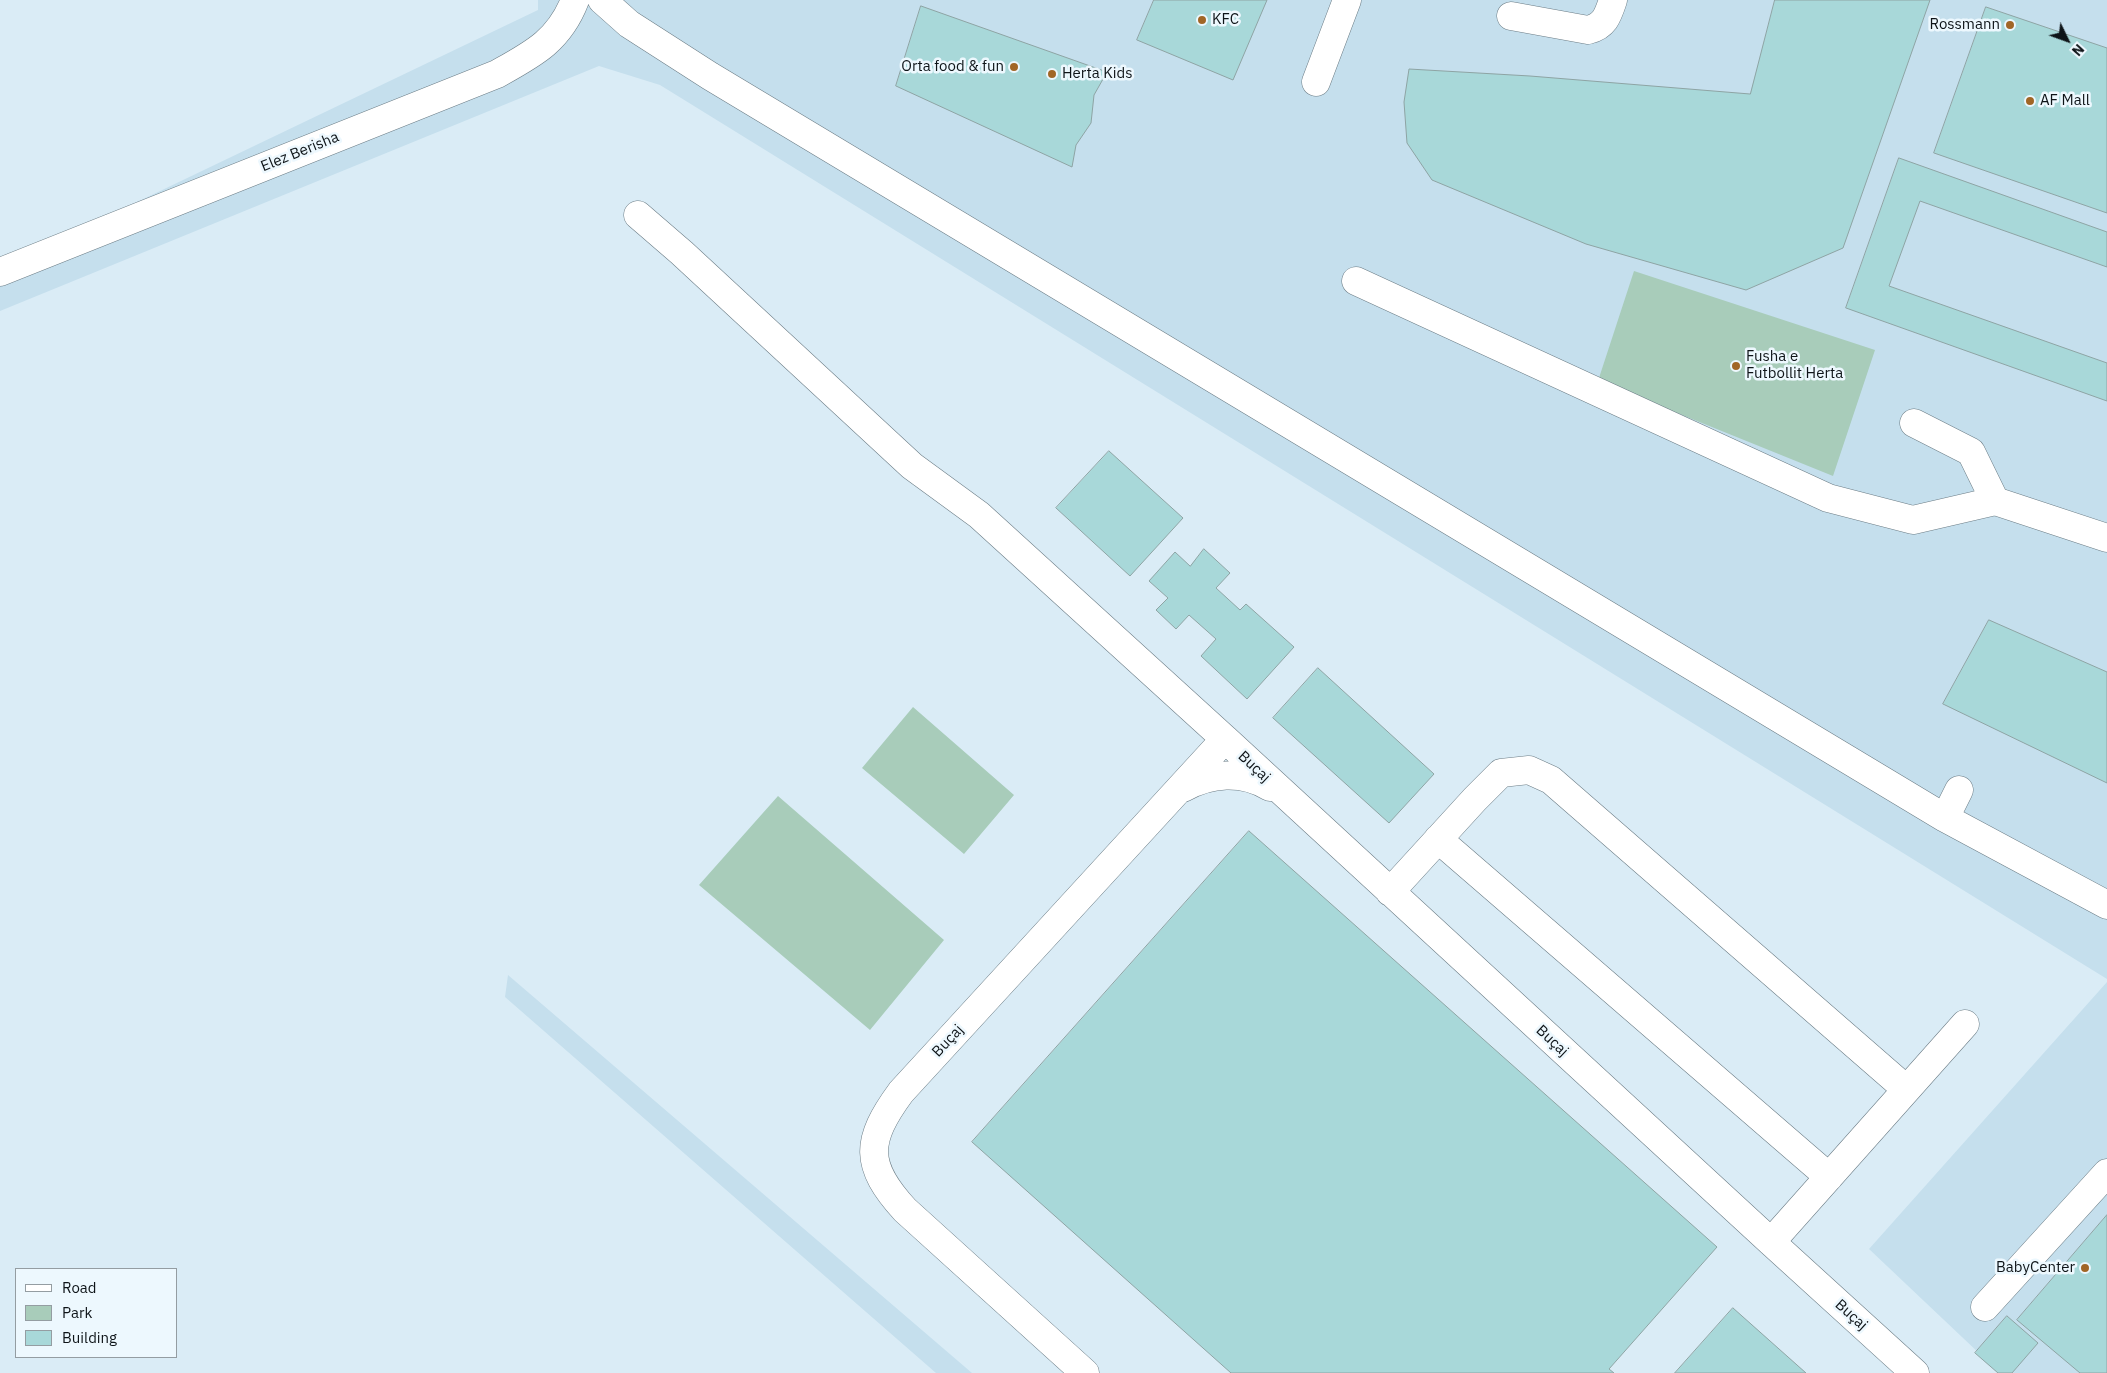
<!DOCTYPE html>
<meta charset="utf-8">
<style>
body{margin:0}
#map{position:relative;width:2107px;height:1373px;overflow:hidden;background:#daecf6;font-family:"IBM Plex Sans",sans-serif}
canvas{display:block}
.legend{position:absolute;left:15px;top:1268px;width:162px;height:90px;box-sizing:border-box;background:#edf8fe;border:1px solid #949da2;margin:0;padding:6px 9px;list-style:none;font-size:15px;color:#0e1418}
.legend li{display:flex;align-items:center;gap:10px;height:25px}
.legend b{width:25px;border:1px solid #949da2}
.north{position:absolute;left:2042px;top:15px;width:50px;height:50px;-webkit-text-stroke:4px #edf8fe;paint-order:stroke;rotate:132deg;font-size:14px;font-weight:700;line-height:20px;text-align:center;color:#0e1418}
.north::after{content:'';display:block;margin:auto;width:18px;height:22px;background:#0e1418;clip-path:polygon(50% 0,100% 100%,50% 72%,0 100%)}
</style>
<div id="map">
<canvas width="2107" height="1373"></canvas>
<ul class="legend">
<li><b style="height:6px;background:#fff"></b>Road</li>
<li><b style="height:14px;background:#a8ccba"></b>Park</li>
<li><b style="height:14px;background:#a8d8d9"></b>Building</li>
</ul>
<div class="north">N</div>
</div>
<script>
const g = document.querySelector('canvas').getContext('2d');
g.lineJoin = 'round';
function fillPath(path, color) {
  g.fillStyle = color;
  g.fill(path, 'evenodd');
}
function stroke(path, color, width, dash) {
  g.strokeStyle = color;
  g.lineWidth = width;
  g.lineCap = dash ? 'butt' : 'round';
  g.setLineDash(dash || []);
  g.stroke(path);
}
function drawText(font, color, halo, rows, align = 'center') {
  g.font = font + ' "IBM Plex Sans",sans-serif';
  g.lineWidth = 5;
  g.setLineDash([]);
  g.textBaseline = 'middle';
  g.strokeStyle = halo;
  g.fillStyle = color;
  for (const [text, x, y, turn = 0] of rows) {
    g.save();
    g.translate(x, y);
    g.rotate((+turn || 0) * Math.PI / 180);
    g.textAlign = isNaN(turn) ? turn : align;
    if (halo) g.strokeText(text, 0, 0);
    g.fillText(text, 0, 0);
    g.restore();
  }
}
const built = new Path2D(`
 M538,0H2107V979L660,85L599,66L0,311V259L62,238L538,10Z
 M508,975L972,1373H936L505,997Z
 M2107,982V1373H2000L1869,1249Z`);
const green = new Path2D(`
 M1634,271L1875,350L1833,476L1598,381Z
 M913,707L1014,795L964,854L862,768Z
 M778,796L944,940L870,1030L699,885Z`);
const building = new Path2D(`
 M1154,0H1267L1233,80L1137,40Z
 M1775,0H1930L1843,248L1746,290L1586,244L1432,180L1407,143L1404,102L1409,69L1530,76L1750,94Z
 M921,6L1107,72L1094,95L1091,123L1076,145L1072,167L896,86Z
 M1986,7L2107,48V213L1934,153Z
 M1899,158L2107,232V267L1920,201L1889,286L2107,363V401L1846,308Z
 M1109,451L1183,518L1130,576L1056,508Z
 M1204,549L1230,573L1216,588L1240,610L1246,604L1294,647L1247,699L1201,656L1216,639L1189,615L1176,629L1156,610L1168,598L1149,581L1175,552L1190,566Z
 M1989,620L2107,672V783L1943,704Z
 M1318,668L1434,774L1389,823L1273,718Z
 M1249,831L1717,1247L1609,1369L1614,1373H1231L972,1142Z
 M2107,1215V1373H2080L2017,1320Z
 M1733,1308L1806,1373H1675Z
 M2007,1316L2038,1343L2012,1373H1998L1975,1353Z`);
const minor = new Path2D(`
 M602,0L629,24L710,76L1945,818
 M1511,16L1588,30C1605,26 1608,15 1613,0
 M1316,82L1347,0
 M638,215L682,253L912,466L979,515L1225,739
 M0,272L497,74C533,54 559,41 575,0
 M1356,281L1828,498L1913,520L1995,501L2107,538
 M1914,423L1971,452L1995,501
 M1183,788C1210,773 1242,770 1270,787
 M1959,790L1945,818L2107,905
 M1438,839L1829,1177
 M1390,892L1475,799L1501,773L1529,770L1551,780L1906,1089
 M1771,1242L1965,1024
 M1985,1307L2107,1173
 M1085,1373L905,1210C864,1165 865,1141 901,1092L1225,739L1771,1242L1915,1373`);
const markers = [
 [1202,20,5,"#a16626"],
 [2010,25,5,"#a16626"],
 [1014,67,5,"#a16626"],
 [1052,74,5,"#a16626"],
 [2030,101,5,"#a16626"],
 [1736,366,5,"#a16626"],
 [2085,1268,5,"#a16626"]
];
const poiNames = [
 ["KFC",1212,20],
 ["Rossmann",2000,25,"right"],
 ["Orta food & fun",1004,67,"right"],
 ["Herta Kids",1062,74],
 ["AF Mall",2040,101],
 ["Fusha e",1746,357],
 ["Futbollit Herta",1746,374],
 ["BabyCenter",2075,1268,"right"]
];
const streetNames = [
 ["Elez Berisha",300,152,-22],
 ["Buçaj",1254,767,43],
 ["Buçaj",948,1041,-47],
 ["Buçaj",1552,1041,43],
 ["Buçaj",1851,1315,42]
];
fillPath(built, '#c5dfed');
fillPath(green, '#a8ccba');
fillPath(building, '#a8d8d9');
stroke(building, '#8ea4a4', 1);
stroke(minor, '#6c7d86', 29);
stroke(minor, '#fff', 28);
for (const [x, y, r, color] of markers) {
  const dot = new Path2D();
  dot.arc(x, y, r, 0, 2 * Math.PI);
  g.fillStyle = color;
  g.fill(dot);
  stroke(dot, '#edf8fe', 2);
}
drawText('15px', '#0e1418', '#edf8fe', poiNames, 'left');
drawText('15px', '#0e1418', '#edf8fe', streetNames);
</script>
